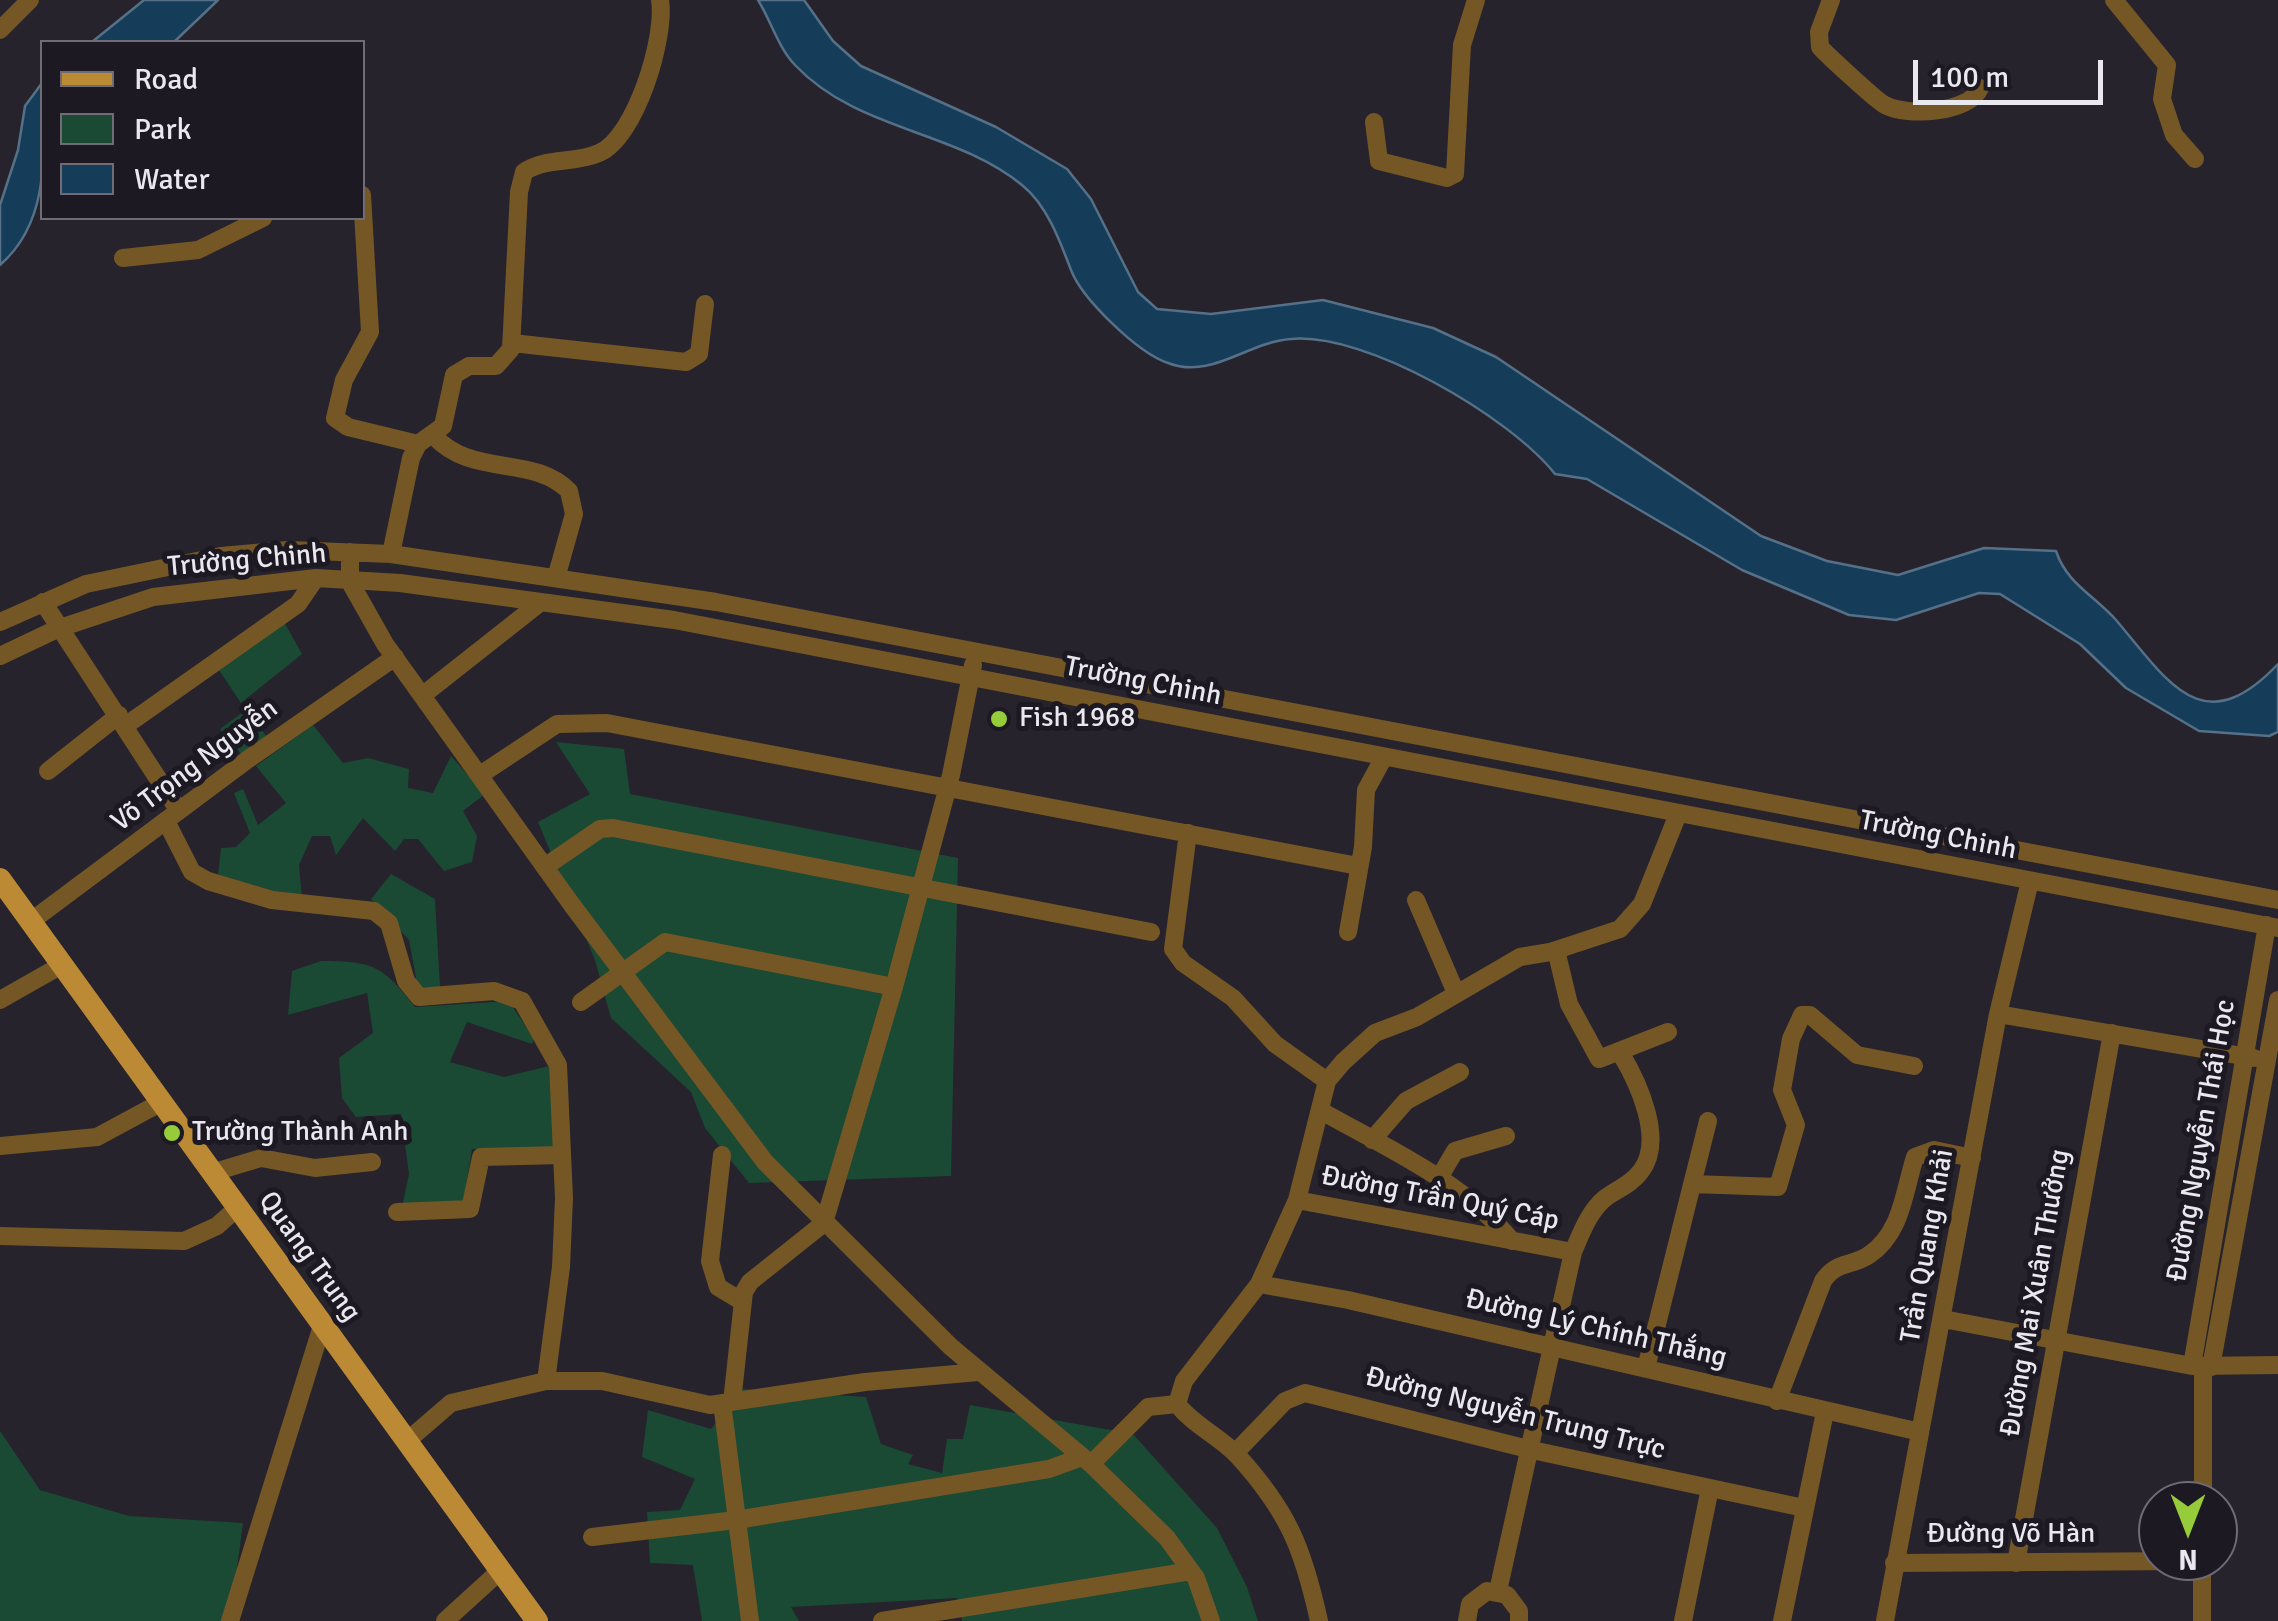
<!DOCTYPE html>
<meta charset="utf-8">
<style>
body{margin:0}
#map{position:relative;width:2278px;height:1621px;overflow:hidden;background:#26232d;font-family:Signika,sans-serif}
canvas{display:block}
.legend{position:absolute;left:40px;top:40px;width:325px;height:180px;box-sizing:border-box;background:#1d1923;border:2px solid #6f6c75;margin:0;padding:12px 18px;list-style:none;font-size:30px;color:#eae8ef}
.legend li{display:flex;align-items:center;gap:20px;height:50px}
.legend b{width:50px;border:2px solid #6f6c75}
.north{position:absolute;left:2138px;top:1481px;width:100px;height:100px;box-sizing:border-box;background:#1d1923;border:2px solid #6f6c75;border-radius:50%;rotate:180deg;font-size:28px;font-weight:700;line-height:40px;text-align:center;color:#eae8ef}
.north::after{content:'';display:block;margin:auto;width:35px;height:45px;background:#96cc39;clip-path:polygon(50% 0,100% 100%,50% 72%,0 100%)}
.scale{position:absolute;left:1913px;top:60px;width:190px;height:45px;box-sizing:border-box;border:5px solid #eae8ef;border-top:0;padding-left:12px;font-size:30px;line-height:35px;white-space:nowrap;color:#eae8ef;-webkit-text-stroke:8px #1d1923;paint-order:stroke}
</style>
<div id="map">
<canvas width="2278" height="1621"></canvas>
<ul class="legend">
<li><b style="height:12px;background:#bc8a35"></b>Road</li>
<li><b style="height:28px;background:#1a4934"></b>Park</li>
<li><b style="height:28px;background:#153d5a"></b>Water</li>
</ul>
<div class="north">N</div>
<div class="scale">100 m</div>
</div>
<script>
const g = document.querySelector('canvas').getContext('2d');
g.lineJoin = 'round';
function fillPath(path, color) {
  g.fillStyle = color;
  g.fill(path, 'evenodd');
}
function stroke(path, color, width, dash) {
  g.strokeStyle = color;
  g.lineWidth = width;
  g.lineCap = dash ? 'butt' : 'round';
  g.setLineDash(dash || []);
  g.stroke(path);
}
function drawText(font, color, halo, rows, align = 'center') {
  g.font = font + ' Signika,sans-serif';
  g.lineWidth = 10;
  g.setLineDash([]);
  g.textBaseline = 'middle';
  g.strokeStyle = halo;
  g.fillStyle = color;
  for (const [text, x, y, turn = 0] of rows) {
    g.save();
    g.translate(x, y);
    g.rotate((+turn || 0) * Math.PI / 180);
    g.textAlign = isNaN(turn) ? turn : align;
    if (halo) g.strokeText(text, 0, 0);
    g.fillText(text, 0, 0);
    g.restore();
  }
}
const green = new Path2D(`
 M283,620L302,654L241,703L217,667Z
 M246,710L267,737L242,755L220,729Z
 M313,725L343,763L368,758L409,769L408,788L433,793L451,756L485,794L463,811L477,836L472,862L444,871L418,839H404L395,851L363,818L336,855L330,836H312L299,865L302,899L218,876L221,848L236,847L250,833L234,793L243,789L258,825L286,803L256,766Z
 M556,742L624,749L630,794L958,858L951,1176L749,1183L705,1128L691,1092L611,1018L595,960L538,822L590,794Z
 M391,874L435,899L440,987L418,989L409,940L371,899Z
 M321,961C374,961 383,966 415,1007L509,1001L534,1039L532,1044L467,1022L450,1062L504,1077L549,1066L554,1149H472L463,1204L403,1203L409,1174L401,1114L356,1117L342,1098L339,1058L373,1033L367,993L288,1015L292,971Z
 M743,1389L866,1397L881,1444L913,1455L908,1464L942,1473L947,1439H963L970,1405L1133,1434L1217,1528L1247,1587L1258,1621H962L957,1598L791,1607L799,1621H702L693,1565L650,1563L647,1512L680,1510L695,1479L642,1457L648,1410L711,1429Z
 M0,1431L40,1490L129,1516L243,1523L230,1621H0Z`);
const water = new Path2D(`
 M144,0H218L174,42H92Z
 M758,0H804L833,41L861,66L996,127L1067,169L1091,199L1138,292L1157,309L1211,314L1323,300L1433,328L1496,357L1761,536L1827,561L1898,575L1984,548L2056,551C2067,584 2094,595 2116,620C2168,681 2202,744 2278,664V732L2269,736L2199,731L2126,688L2080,644L2000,594L1979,593L1896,620L1849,615L1742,570L1587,479L1555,474C1510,417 1366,332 1291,339C1247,342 1212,380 1168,363C1138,353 1082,299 1071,270C1060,241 1047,205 1022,185C955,130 857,131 795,65C778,47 771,21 758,0Z
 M42,83C43,147 53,219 0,265V205L18,150L25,106Z`);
const minor = new Path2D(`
 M1831,0L1819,32L1820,47C1827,55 1878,102 1885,105C1907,117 1970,113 1980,88
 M2114,0L2167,65L2162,99L2174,135L2195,159
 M0,30L30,0
 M1374,122L1379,161L1447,178L1455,174L1462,45L1476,0
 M362,195L370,332L344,380L335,418L348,427L418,444
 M123,258L198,250L263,218
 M512,343L686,362L699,354L705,304
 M434,436C472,478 533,454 569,491L574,514L556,578
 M350,552V582L385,644L572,905L765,1162L951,1347L1091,1464L1167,1538L1196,1578L1211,1621
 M391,554L411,458L418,444L443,426L454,375L469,366H496L511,349L519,192L524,172C546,157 574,164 599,153C636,137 666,37 660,0
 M43,602L179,811
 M0,622L86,584L221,556L288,550L391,554L716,602L2278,900
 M0,656L57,629L153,597L316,578L400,583L674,620L2278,928
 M423,695L541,602
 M125,726L298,604L316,578
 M48,771L119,715
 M480,775L557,724L607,723L1358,866
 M166,821L192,872L208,881L272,900L374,911L389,923L406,981L419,997L494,991L522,1001L558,1065L564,1198L561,1267L546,1381
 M1188,833L1173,949L1183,963L1233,998L1275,1044L1327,1081
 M546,866L600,829L613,828L1151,932
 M1416,900L1456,993
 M30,922L247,760L395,657
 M1348,932L1363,847L1366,790L1384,757
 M1556,950L1569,1004L1599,1059L1668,1032
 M0,1000L60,966
 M581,1002L665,942L894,987
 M1998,1014L2254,1058
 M1323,1112C1389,1149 1463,1182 1512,1241
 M1372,1140L1406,1101L1460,1072
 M0,1146L97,1137L160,1103
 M722,1155L710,1261L718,1287L743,1302
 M211,1173L261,1158L315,1168L372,1162
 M1439,1178L1455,1151L1506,1136
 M1692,1184L1778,1187L1796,1125L1782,1090L1791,1039L1802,1015H1810L1857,1055L1914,1066
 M1297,1200L1573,1252
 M397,1212L470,1209L481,1157L562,1155
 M0,1236L184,1241L217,1226L236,1209
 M1259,1284L1348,1300L1920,1432
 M1943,1319L2192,1366L2278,1365
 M2192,1366L2267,925
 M2211,1367L2278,1000
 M1646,1368L1708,1121
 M1777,1401L1823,1281C1836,1261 1851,1267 1869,1255C1902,1233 1904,1191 1915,1157L1934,1150L1972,1158
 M732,1402L744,1292L750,1282L824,1223L894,987L951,775L973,665
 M722,1403L750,1621
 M1177,1404L1184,1381L1259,1284L1297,1200L1327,1081L1343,1062L1375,1033L1417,1017L1520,957L1550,952L1620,929L1642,904L1678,814
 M1177,1404C1193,1425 1219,1436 1237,1455C1288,1511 1303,1548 1319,1621
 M407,1441L451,1403L546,1381H602L710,1405L865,1382L978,1372
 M1235,1453L1285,1401L1305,1393L1532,1450L1804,1508
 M1091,1464L1148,1407L1177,1404
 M2203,1501V1366
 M592,1537L736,1520L1049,1469L1082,1457
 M1894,1563L2188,1561
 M2016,1563L2112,1033
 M1498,1591L1573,1252C1581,1234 1588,1213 1604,1199C1617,1189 1631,1185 1641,1171C1665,1140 1638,1082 1621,1054
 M230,1621L322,1326
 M445,1621L501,1570
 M882,1621L1191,1571
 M1467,1621L1470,1604L1487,1591L1507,1595L1519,1611V1621
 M1683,1621L1710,1488
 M1782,1621L1825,1412
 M1885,1621L1998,1014L2030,881
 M2202,1621V1561`);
const major = new Path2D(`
 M0,879L537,1621`);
const markers = [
 [999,719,10,"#96cc39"],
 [172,1133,10,"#96cc39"]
];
const streetNames = [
 ["Trường Chinh",247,561,-5],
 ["Trường Chinh",1143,682,11],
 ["Võ Trọng Nguyễn",195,766,-37],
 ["Trường Chinh",1938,836,11],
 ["Đường Nguyễn Thái Học",2202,1141,-80],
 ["Đường Trần Quý Cáp",1440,1199,11],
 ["Trần Quang Khải",1928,1246,-80],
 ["Quang Trung",309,1257,54],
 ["Đường Mai Xuân Thưởng",2036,1293,-80],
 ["Đường Lý Chính Thắng",1596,1329,13],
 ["Đường Nguyễn Trung Trực",1515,1414,14],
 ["Đường Võ Hàn",2011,1535]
];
const poiNames = [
 ["Fish 1968",1019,719],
 ["Trường Thành Anh",192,1133]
];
fillPath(green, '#1a4934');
fillPath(water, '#153d5a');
stroke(water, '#557087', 2.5);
stroke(minor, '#755725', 18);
stroke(major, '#bc8a35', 22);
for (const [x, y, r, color] of markers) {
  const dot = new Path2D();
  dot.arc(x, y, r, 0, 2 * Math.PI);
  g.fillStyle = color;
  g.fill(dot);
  stroke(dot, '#1d1923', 4);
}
drawText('28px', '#eae8ef', '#1d1923', streetNames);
drawText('28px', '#eae8ef', '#1d1923', poiNames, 'left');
</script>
